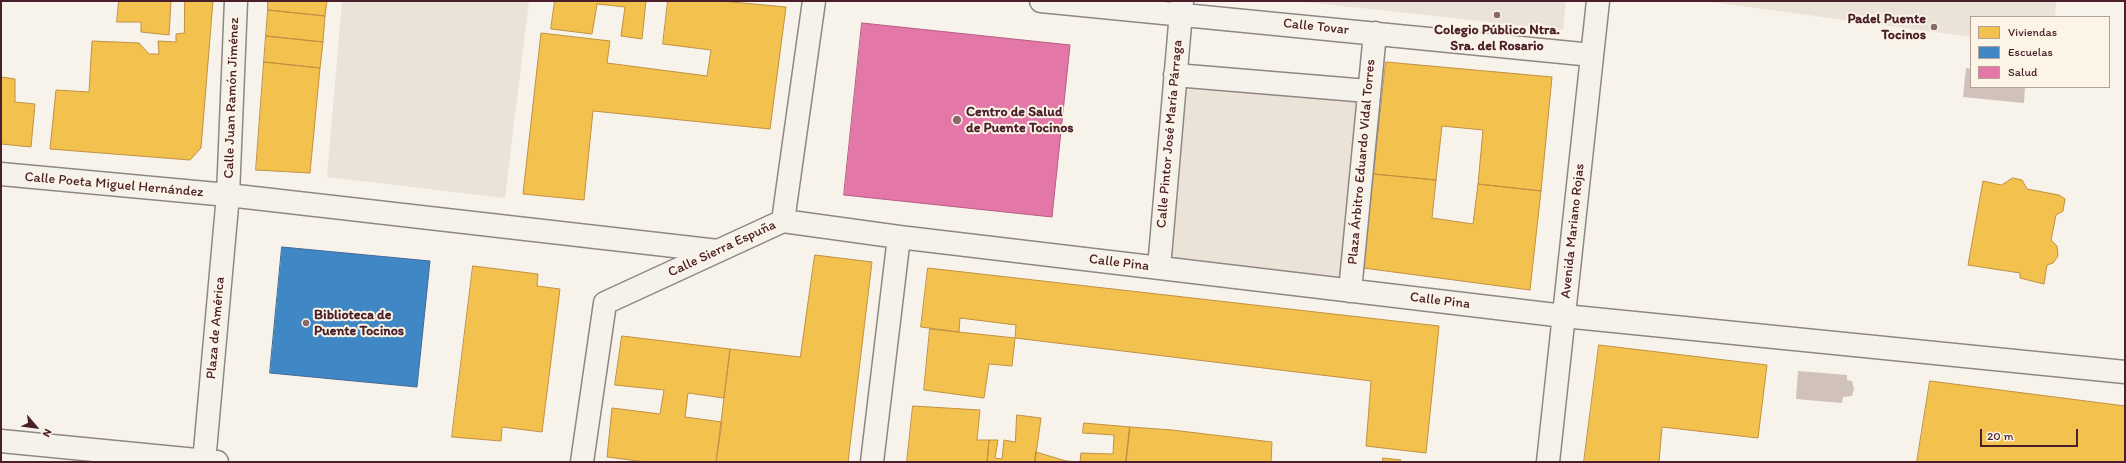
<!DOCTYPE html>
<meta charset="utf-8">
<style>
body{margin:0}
#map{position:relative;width:2126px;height:463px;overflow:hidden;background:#f7f3ea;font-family:Itim,sans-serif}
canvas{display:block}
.frame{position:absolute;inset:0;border:2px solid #4a1f2b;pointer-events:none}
.legend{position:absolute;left:1970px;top:16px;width:140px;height:72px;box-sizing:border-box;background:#fcf5e5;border:1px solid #b59f9b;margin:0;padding:5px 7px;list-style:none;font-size:12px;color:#4a1f2b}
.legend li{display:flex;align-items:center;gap:8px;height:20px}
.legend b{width:20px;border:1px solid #b59f9b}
.north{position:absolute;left:16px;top:407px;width:40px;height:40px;-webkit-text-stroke:3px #fcf5e5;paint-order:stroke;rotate:118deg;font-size:11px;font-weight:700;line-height:16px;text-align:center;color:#4a1f2b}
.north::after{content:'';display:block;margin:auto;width:14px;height:18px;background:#4a1f2b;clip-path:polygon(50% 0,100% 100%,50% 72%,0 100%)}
.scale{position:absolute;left:1980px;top:429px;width:98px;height:18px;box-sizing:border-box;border:2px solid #4a1f2b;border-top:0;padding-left:5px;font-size:12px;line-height:14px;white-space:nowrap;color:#4a1f2b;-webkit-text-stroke:3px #fcf5e5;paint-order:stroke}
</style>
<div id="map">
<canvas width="2126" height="463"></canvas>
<div class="frame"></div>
<ul class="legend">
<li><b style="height:11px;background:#f2c14e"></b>Viviendas</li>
<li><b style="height:11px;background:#3f88c5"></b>Escuelas</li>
<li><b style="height:11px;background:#e377a8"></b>Salud</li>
</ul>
<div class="north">N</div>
<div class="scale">20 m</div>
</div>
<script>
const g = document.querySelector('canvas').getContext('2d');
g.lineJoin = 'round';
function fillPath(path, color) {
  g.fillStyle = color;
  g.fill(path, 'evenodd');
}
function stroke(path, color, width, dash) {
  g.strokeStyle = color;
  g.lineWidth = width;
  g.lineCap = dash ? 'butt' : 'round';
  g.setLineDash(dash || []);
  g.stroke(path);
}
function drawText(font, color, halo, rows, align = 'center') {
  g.font = font + ' Itim,sans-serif';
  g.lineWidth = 4;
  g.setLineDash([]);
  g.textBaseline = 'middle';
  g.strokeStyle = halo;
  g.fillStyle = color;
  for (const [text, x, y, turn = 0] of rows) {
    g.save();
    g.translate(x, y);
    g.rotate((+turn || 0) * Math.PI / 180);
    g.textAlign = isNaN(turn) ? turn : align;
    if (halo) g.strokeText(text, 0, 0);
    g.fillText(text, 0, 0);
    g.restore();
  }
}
const built = new Path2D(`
 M1296,1H1566L1563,30Z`);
const green = new Path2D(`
 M342,1H529L505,198L327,177Z
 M1704,1H2056L2055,17H1971V37Z
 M1175,75L1368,91L1350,291L1159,268Z`);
const water = new Path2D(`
 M1966,68L1971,69V87H2025L2024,103L1963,97Z
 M1798,371L1847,375V380L1852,381L1854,389L1852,396L1843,397L1842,403L1796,399Z`);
const homes = new Path2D(`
 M119,1H171L169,35L141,32V22H117Z
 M185,1H213L201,148L190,160L50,149L56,90L89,92L92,41L139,43L149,54H159L158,41L176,42V34L184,33Z
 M268,1H327L325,16L268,10Z
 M555,1H646L642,39L621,36L625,7L597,4L592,34L551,29Z
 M668,1H721L786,7L770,129L593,111L584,200L523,194L541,33L610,41L607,63L707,76L711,50L663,44Z
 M268,10L325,16L323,42L266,36Z
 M266,36L323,42L320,68L264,62Z
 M264,62L320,68L310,173L256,170Z
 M1386,62L1552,77L1541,191L1478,184L1483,130L1442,126L1436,180L1374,174Z
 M1,77L15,79V102L35,104L31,147L1,144Z
 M1374,174L1436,180L1432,218L1473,224L1478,184L1541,191L1530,290L1363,268Z
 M2013,178L2022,180L2027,189L2059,195L2065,199L2063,211L2056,215L2051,240L2057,246L2058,256L2053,263L2047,265L2044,284L2020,278V273L1968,265L1983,181L2001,185Z
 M815,255L872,262L848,462H716L730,349L800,357Z
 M473,266L538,274L537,286L560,289L542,432L502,427L501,441L452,437Z
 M928,268L1439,326L1426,453L1366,446L1371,381L1015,338L1016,325L960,318L959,332L921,327Z
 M930,329L1015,338L1012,366L989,364L984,398L924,390Z
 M622,336L730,349L724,398L688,393L685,417L722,422L716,462H646L607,457L612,408L660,414L664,390L615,385Z
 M1599,345L1767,365L1758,438L1662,427L1659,462H1584Z
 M1930,381L2125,406V462H1917Z
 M913,406L980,410L977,440H989L987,462H907Z
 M1017,415L1041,418L1035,462H987L989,440H998L995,458L1002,459L1004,440L1015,442Z
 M1084,423L1130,427L1126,462H1080L1081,453L1113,454L1114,435L1083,433Z
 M1130,427L1172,430L1272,442L1271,462H1126Z
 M1036,452L1066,461L1079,462H1035Z
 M1383,458L1401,460L1400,462H1383Z`);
const schools = new Path2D(`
 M282,247L430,261L417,387L270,373Z`);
const health = new Path2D(`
 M862,23L1070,45L1052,217L844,195Z`);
const street = new Path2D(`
 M1041,1L1592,55
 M1175,75L1368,91
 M1,174L228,195L718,251
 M783,221L899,237
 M1159,268L1182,1
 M1350,291L1375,33
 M1,441L217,462
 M204,462L228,195L236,1
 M582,462L605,303L783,221L814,1
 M872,462L899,237L1564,316L2125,372
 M1548,462L1598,1`);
const markers = [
 [1497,15,4,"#87696e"],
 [1934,27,4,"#87696e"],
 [957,120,5,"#87696e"],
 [306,323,4,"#87696e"]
];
const poiNames = [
 ["Padel Puente",1926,19,"right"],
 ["Tocinos",1926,35,"right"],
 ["Colegio Público Ntra.",1497,30,"center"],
 ["Sra. del Rosario",1497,46,"center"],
 ["Centro de Salud",966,112],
 ["de Puente Tocinos",966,128],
 ["Biblioteca de",314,315],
 ["Puente Tocinos",314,331]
];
const streetNames = [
 ["Calle Tovar",1316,27,6],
 ["Calle Juan Ramón Jiménez",232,98,-88],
 ["Calle Pintor José María Párraga",1170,134,-85],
 ["Plaza Árbitro Eduardo Vidal Torres",1362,162,-85],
 ["Calle Poeta Miguel Hernández",114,185,5],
 ["Avenida Mariano Rojas",1573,231,-84],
 ["Calle Sierra Espuña",722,249,-25],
 ["Calle Pina",1119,263,7],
 ["Calle Pina",1440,301,7],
 ["Plaza de América",216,328,-85]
];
fillPath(built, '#ebe3d9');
fillPath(green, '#ebe2d8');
fillPath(water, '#d0c1ba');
fillPath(homes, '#f2c14e');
stroke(homes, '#c09044', 1);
fillPath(schools, '#3f88c5');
stroke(schools, '#426897', 1);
fillPath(health, '#e377a8');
stroke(health, '#b55d82', 1);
stroke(street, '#908684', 25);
stroke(street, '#f5f2ec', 22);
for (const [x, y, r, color] of markers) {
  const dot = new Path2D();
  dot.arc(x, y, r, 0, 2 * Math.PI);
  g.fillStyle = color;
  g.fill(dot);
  stroke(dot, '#fcf5e5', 1.5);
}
drawText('bold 14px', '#4a1f2b', '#fcf5e5', poiNames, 'left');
drawText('14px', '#4a1f2b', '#fcf5e5', streetNames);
</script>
